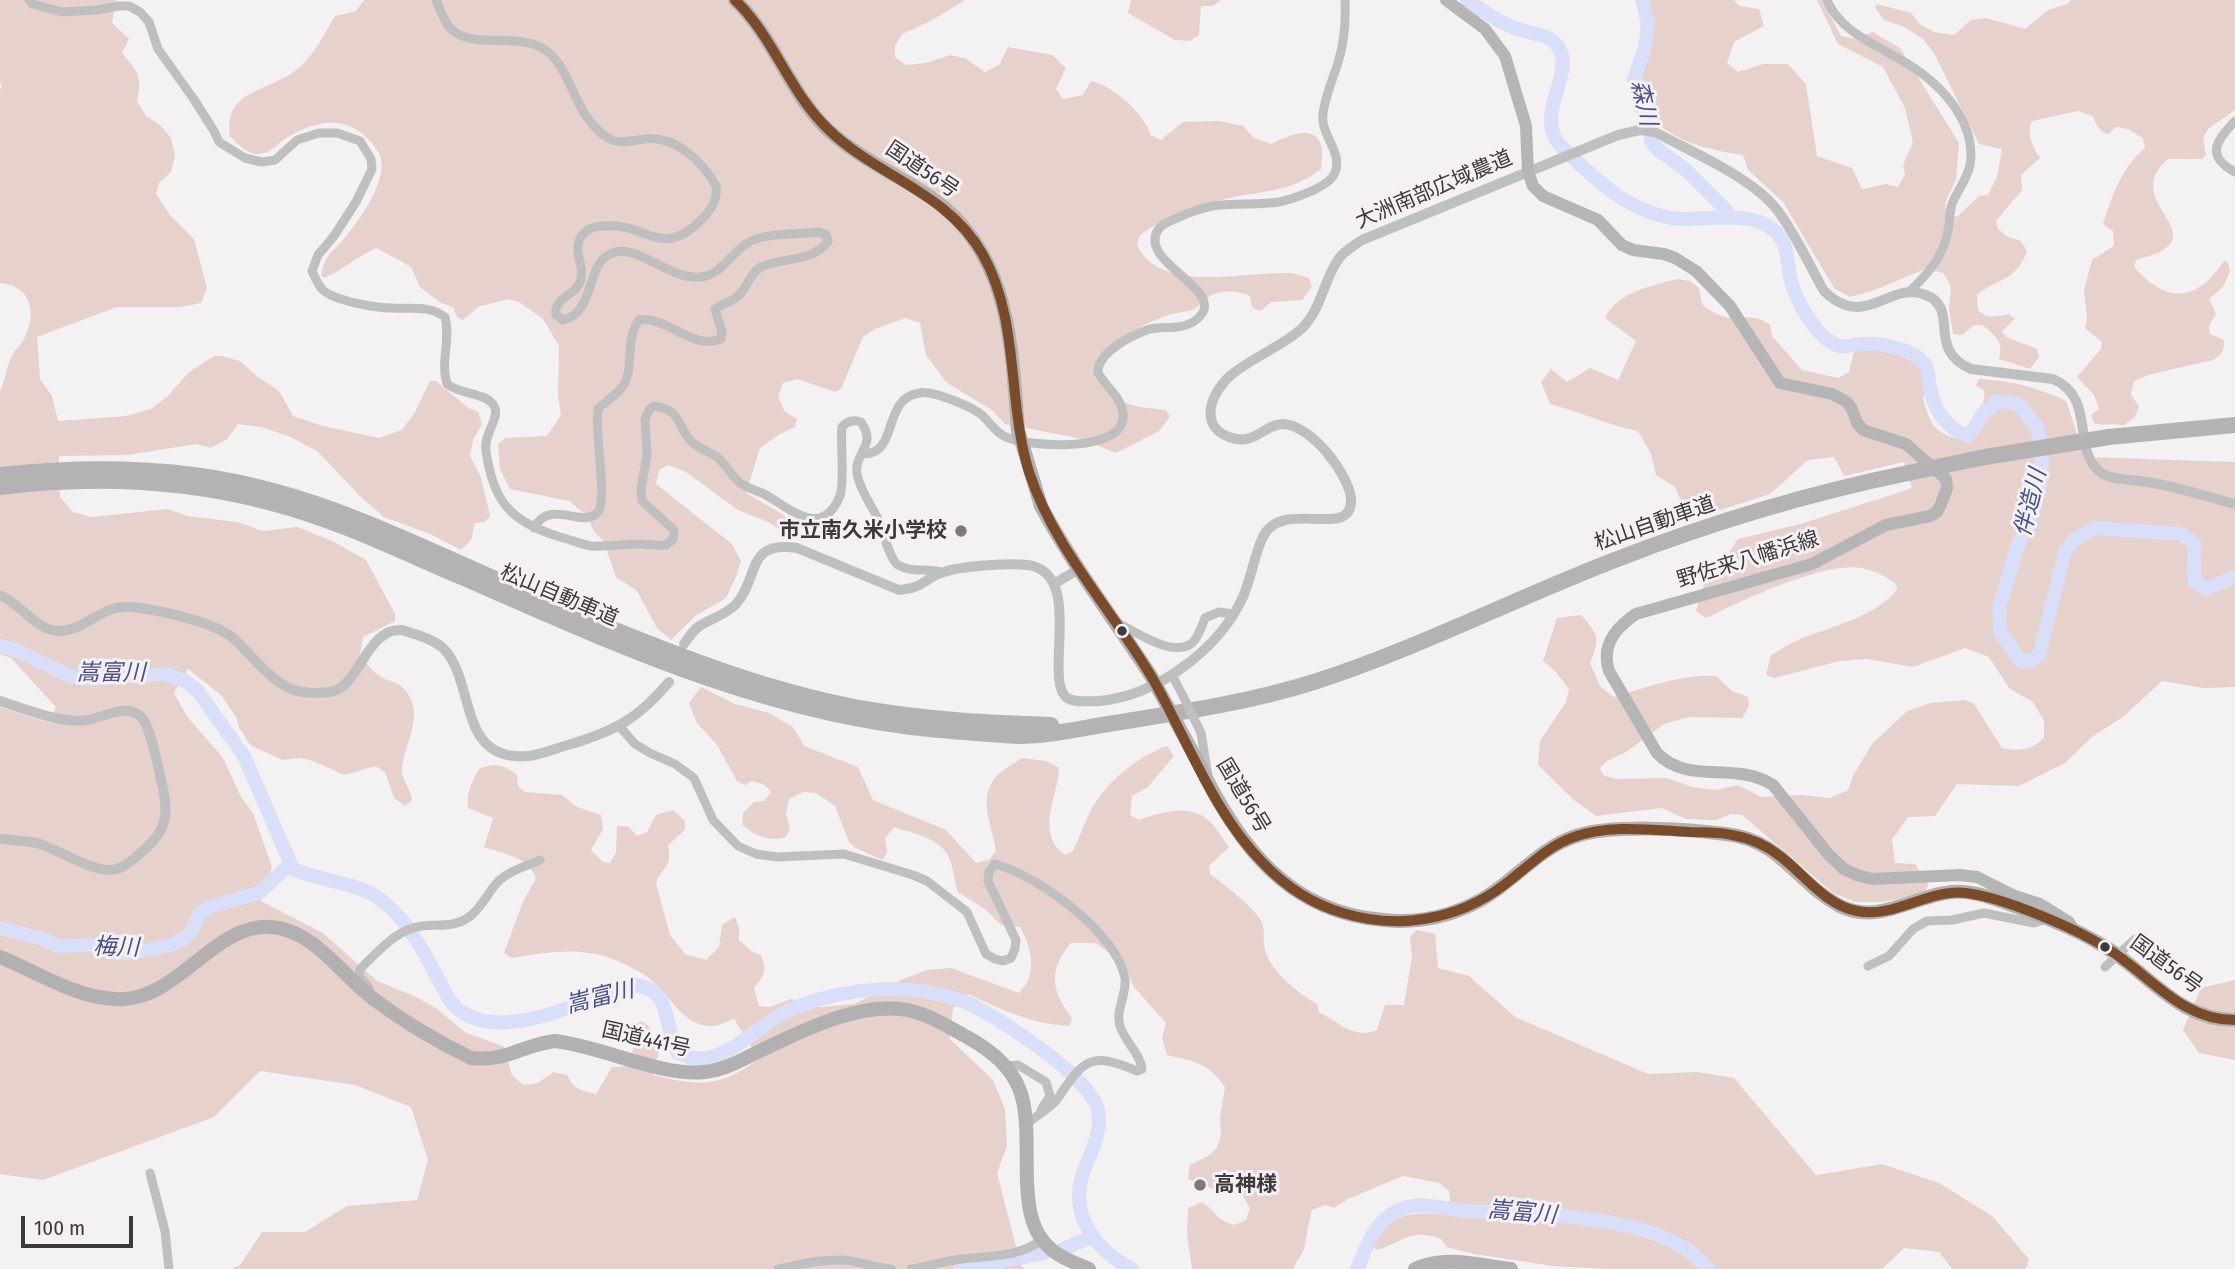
<!DOCTYPE html>
<meta charset="utf-8">
<style>
body{margin:0}
#map{position:relative;width:2235px;height:1269px;overflow:hidden;background:#f4f1f3;font-family:"Fira Sans Condensed",sans-serif}
canvas{display:block}
.scale{position:absolute;left:21px;top:1216px;width:112px;height:32px;box-sizing:border-box;border:4px solid #3c3a3c;border-top:0;padding-left:9px;font-size:21px;line-height:24px;white-space:nowrap;color:#3c3a3c;-webkit-text-stroke:5px #f5f0f3;paint-order:stroke}
</style>
<div id="map">
<canvas width="2235" height="1269"></canvas>
<div class="scale">100 m</div>
</div>
<script>
const g = document.querySelector('canvas').getContext('2d');
g.lineJoin = 'round';
function fillPath(path, color) {
  g.fillStyle = color;
  g.fill(path, 'evenodd');
}
function stroke(path, color, width, dash) {
  g.strokeStyle = color;
  g.lineWidth = width;
  g.lineCap = dash ? 'butt' : 'round';
  g.setLineDash(dash || []);
  g.stroke(path);
}
function drawText(font, color, halo, rows, align = 'center') {
  g.font = font + ' "Fira Sans Condensed","Noto Sans JP",sans-serif';
  g.lineWidth = 6;
  g.setLineDash([]);
  g.textBaseline = 'middle';
  g.strokeStyle = halo;
  g.fillStyle = color;
  for (const [text, x, y, turn = 0] of rows) {
    g.save();
    g.translate(x, y);
    g.rotate((+turn || 0) * Math.PI / 180);
    g.textAlign = isNaN(turn) ? turn : align;
    if (halo) g.strokeText(text, 0, 0);
    g.fillText(text, 0, 0);
    g.restore();
  }
}
const green = new Path2D(`
 M0,0H116L112,23L129,39L122,53C137,71 143,76 137,101L146,116L160,125L171,138L175,155L171,172L159,183L156,194L170,215L194,239L207,288L201,303L181,307H117L37,337L40,379L52,396L58,421L126,416L151,409L168,396L188,373L214,356H222L240,361L258,377L279,391L293,416L323,426L379,438L402,430L415,412L430,381H436L467,407L478,412L482,424L473,440L470,456L481,477L490,516L485,522L475,523L471,540L461,550L430,534L384,517L362,498L317,451L291,437L261,427L238,424L227,439L211,448L196,444L127,455L59,456L60,497L73,512L91,517L168,509L188,516L237,522L263,531L297,527L332,541L366,560L395,614V621L363,637L360,654C365,661 371,670 378,675C385,681 396,681 402,687C428,712 404,741 402,770C402,780 411,790 412,800L405,806L394,798L385,772L376,766L344,775L313,761L301,758L283,760L267,753L250,745L239,727L236,717L221,695L188,669L174,693L186,715L223,758L241,797L253,813L272,867L261,901L323,933L377,981L414,996L436,1008L466,1033L503,1046L512,1075L523,1085L538,1083L553,1072L567,1075C574,1089 581,1091 596,1094L612,1067L629,1066L634,1045L629,1026L642,1021L650,1027L652,1043L659,1051L653,1075C699,1086 719,1088 759,1059L734,1019C728,1021 720,1026 714,1026C683,1028 671,995 651,980C642,972 628,966 618,961C580,946 550,952 512,958L504,953L523,902L536,878C529,857 504,854 484,847L493,818L468,808C466,793 472,782 479,769C494,763 504,764 517,775L518,786L525,792L562,795L577,807L601,815L603,829L591,850L603,862L610,863L616,852L617,826H628L637,836L647,832L656,815L673,810L685,821V830L668,845C673,868 663,865 656,883L670,935L685,954L706,960L719,947L722,925L735,917L739,928V940L751,951L761,955C767,971 765,975 754,988L759,1006L770,1007L791,999L822,1007L854,1004L903,979L927,970L951,968L1019,993C1038,974 1032,949 1020,927L1001,925L986,910L958,892C954,882 954,870 950,860C943,838 912,833 894,827L885,838L887,853L882,860L856,848L849,842L835,806L816,793L803,792L789,799L786,814L790,828L786,837C768,842 755,836 742,824L743,813L754,802L764,801L771,792L765,785L752,781L745,785L737,781L717,745L697,723L689,703L701,687L735,704L769,713L794,728L804,746L858,767L873,800L946,830L976,863L989,860L996,851C993,827 977,800 995,778C1001,770 1014,764 1022,758L1046,761L1059,768C1058,797 1035,833 1065,855L1073,851C1080,837 1085,820 1094,805C1109,780 1140,755 1167,746L1174,756L1148,787L1132,796L1130,815L1139,820C1158,813 1185,805 1204,817C1214,823 1222,838 1229,847L1209,866L1210,874C1223,884 1256,908 1262,923C1265,930 1263,941 1265,950C1272,973 1297,992 1317,1004L1319,1012C1339,1022 1354,1040 1377,1030L1385,1005H1404L1412,957L1410,936L1417,930L1435,934L1438,968L1469,976L1515,1017L1648,1074L1697,1072L1734,1078L1816,1175L1882,1164L1939,1183L1992,1216L2029,1259L2026,1269H1952L1939,1252L1904,1248L1882,1269H1607L1553,1266L1474,1254L1447,1247L1441,1239C1408,1227 1403,1243 1376,1250L1374,1247C1388,1214 1408,1212 1440,1214L1450,1200L1449,1191L1439,1183L1403,1176L1348,1199L1334,1208L1325,1205L1312,1210C1308,1223 1307,1236 1304,1249C1302,1256 1295,1261 1294,1269H1192L1187,1234L1188,1208L1202,1202C1219,1213 1213,1219 1235,1225L1246,1220L1250,1208L1242,1195L1221,1192L1188,1179L1190,1165L1208,1156L1217,1148L1221,1135L1220,1118L1225,1087C1207,1062 1196,1062 1167,1055L1162,1038L1166,1023L1133,986L1126,966L1096,943H1071C1048,969 1051,991 1072,1018L1070,1026C1032,1024 1002,1010 968,994L953,1008L950,1039L993,1080L1005,1109L1007,1146L997,1173L1021,1266L1026,1269H232L240,1265L262,1232H305L347,1206L417,1200L428,1160L411,1107L355,1085L260,1071L214,1117L43,1180L0,1174V707L50,723L56,707L11,658L0,654V391C6,379 6,366 13,354C15,349 20,345 23,341C37,315 33,286 0,283V90L2,85L0,83Z
 M364,0H965L929,22L902,34L895,46V57L906,65L926,63L950,55L965,58L985,72L999,65L1008,47L1052,55L1066,68L1056,89L1063,99L1083,95L1091,81C1111,84 1147,116 1150,135L1161,140L1183,122L1219,121L1243,126L1253,137L1271,144C1301,129 1328,123 1321,169C1293,192 1259,191 1225,199C1194,207 1166,217 1140,235L1137,245C1160,295 1245,271 1288,273C1295,273 1302,276 1309,278L1312,287L1302,300L1271,302L1261,311L1252,308L1250,296C1236,290 1217,289 1205,300C1202,302 1200,305 1197,307C1190,312 1179,312 1171,314C1134,327 1113,341 1094,377L1118,401L1140,407L1166,410L1170,417L1159,431L1116,453L1082,439L1005,424L992,410L947,383L926,355L920,323L905,318L875,329L863,337L841,389L835,392L797,379L783,383L778,397L785,412L797,419L795,427L780,434L760,448L746,493L779,512L794,523L792,530L785,533L768,522L738,510L686,472L668,465L659,470L656,484L732,544L741,561L736,577L726,598L695,616L671,640L657,628L637,591L616,577L603,540L595,533L586,515L569,501L510,489L500,469L498,444L505,438L547,436L561,415L558,395L559,346L543,319L519,302L508,299L478,307L463,320L457,317L453,307L441,303L420,287L411,267L377,248C357,255 343,271 324,278L321,275C322,270 323,264 326,260C330,252 338,246 343,240C359,221 394,174 377,150C353,115 321,117 288,137C277,143 271,155 256,154C246,153 237,143 230,136C223,87 274,92 301,66C314,55 326,31 335,16L356,11Z
 M1131,0H1221L1213,6H1201L1199,35L1190,41L1175,40L1128,13Z
 M1643,0H1734L1739,6L1759,9L1764,26L1734,42L1727,63L1738,72L1763,64H1788L1806,84L1817,156L1852,168L1862,189L1886,184L1898,187L1905,174L1903,165L1913,142L1905,108L1883,67L1838,44L1817,0H1822L1841,36L1855,39L1873,32L1900,48L1959,143L1956,179L1945,203L1946,211L1957,217L1979,196L1988,195L1997,177L2002,149L1979,144L1934,53L1923,39L1906,28L1883,19L1875,7L1877,4L1911,13L1921,25L1934,32L1954,35L1971,20L1986,18L2025,29L2048,10L2067,4L2071,0H2235V110L2208,129L2203,138L2206,155L2202,159H2168C2122,198 2201,228 2162,251C2155,255 2144,257 2136,260L2134,267C2167,304 2196,303 2224,261L2228,263L2230,272L2223,287L2209,299L2216,314L2209,326L2210,334L2224,340C2225,350 2222,354 2213,360L2148,375L2134,381L2131,395L2139,406L2135,417L2123,426C2112,422 2104,427 2094,423L2091,415L2099,409L2094,395L2077,377L2101,349L2102,342L2085,328L2087,317L2084,290L2092,260L2114,246L2113,231L2103,224C2112,196 2122,167 2145,148L2143,138L2128,129L2116,127L2108,134C2099,132 2096,124 2093,116L2078,111L2032,121C2026,135 2032,145 2040,158L2021,175L2022,190L1996,221L1998,229L2008,237L2021,241L2027,251C2016,282 1997,278 1977,295L1978,310C1987,319 1997,317 2009,314L2015,319L2002,331L2006,337L2037,349L2039,357L2030,369L1999,359C2004,341 1995,335 1982,325H1974L1962,335L1953,334L1949,308L1951,286L1943,273L1925,269L1875,290L1850,297L1834,288L1783,202L1748,170L1743,155C1709,150 1667,141 1647,111V98L1639,74L1652,31L1648,9Z
 M1677,279L1690,281L1699,288L1702,304C1710,311 1721,318 1732,318C1748,318 1757,315 1770,325L1772,336L1802,370L1838,378L1849,372L1854,351L1881,348L1927,364L1933,369V380L1923,399C1930,421 1931,430 1954,438C1968,426 1987,409 1984,390L1976,386L1979,379C2015,382 2034,386 2066,401L2085,457L2235,462V687L2204,688L2162,681L2123,717L2093,736L2065,763L2019,786L1957,784L1935,816L1908,817L1892,840L1895,863L1915,864L1928,884L1926,890L1914,896L1883,902H1855L1833,893L1742,815L1731,814L1716,820L1686,819L1662,808L1596,816L1574,800L1538,765L1540,741L1566,702L1569,689L1556,672L1543,661L1557,618L1581,615C1599,635 1600,638 1590,663L1600,686L1613,697C1647,688 1680,674 1716,676L1732,691L1748,697L1749,706L1742,718L1689,717L1664,724L1626,752L1607,761L1600,768L1603,775L1616,779L1667,778L1692,787L1716,790L1738,785L1761,797L1801,795L1830,798L1848,790L1853,776L1872,744L1907,711L1931,703L1965,700L1974,704L2002,748C2019,752 2031,750 2044,738V721L2033,702L2009,688L1989,657L1965,648L1913,667L1867,659L1840,661L1774,678L1766,675L1771,655C1781,650 1790,643 1800,639C1829,627 1879,616 1897,589L1896,584C1886,576 1875,571 1862,568C1824,561 1741,601 1706,618L1696,611L1704,584L1718,569L1738,539L1804,523L1912,488L1904,462L1844,476L1834,457L1808,460L1770,494L1689,520L1675,487L1656,475L1651,454L1638,431C1608,425 1580,412 1550,404L1541,382L1551,369L1567,382L1590,368L1618,380L1636,341L1605,318C1617,292 1652,286 1677,279Z
 M2235,980V1060L2199,1053L2183,1030L2201,988Z`);
const river = new Path2D(`
 M1467,0C1481,10 1496,20 1512,27C1525,33 1546,33 1556,44C1580,71 1529,116 1563,148C1595,180 1634,217 1683,219C1707,219 1746,213 1766,225C1792,239 1785,261 1792,285C1795,293 1799,302 1803,309C1811,323 1823,341 1839,346C1847,348 1853,344 1860,344C1879,343 1905,347 1920,359C1930,367 1928,377 1930,388C1934,409 1946,428 1967,436L1972,432L1983,413L1997,401L2018,404L2037,427L2042,455L2040,486L2032,515L2018,545L1999,607L2000,632L2020,661H2031L2039,655L2065,551L2075,539L2095,528L2181,534L2194,543L2195,582L2206,589L2235,577
 M1642,0L1648,23L1645,48L1634,79L1643,95L1640,105L1650,123L1651,141L1656,148L1686,170L1727,211L1728,218
 M0,646L16,650L70,676L87,679L165,674L183,680L197,690L244,756L293,869C316,879 342,881 366,891C408,911 429,963 450,1001C490,1050 580,1002 627,985C674,984 662,1022 677,1052C688,1058 700,1061 712,1057C744,1047 767,1018 799,1006C850,987 912,982 965,1002C996,1015 1091,1077 1098,1110C1103,1134 1089,1154 1082,1176C1070,1218 1097,1251 1132,1269
 M0,928L43,939L58,946L93,945L105,950L122,953L144,951L171,945L185,938L191,932L200,914L209,907L259,893L290,864
 M1063,1249L1091,1237
 M960,1269L1045,1253
 M1357,1269C1367,1246 1375,1220 1399,1210C1421,1200 1445,1210 1468,1211C1532,1214 1666,1213 1708,1269`);
const minor = new Path2D(`
 M29,0L32,4L62,12L97,10L118,6H129L140,12L149,22L158,49L193,98L214,131L219,142L245,158L262,162L275,160L297,140L319,133H337L360,141L371,159L372,169L356,202L334,236L318,255L312,271C315,278 318,285 323,290C335,301 376,308 392,308C411,309 429,305 445,317C451,340 440,362 447,384C461,395 488,393 494,406C501,418 483,434 486,451C493,502 511,522 560,537C571,540 581,544 591,546C608,547 624,544 640,544C649,544 657,546 666,545L673,539L674,530L642,501L641,490L647,454L645,419L649,410L654,406C684,410 675,427 694,444C701,449 710,452 717,457C726,464 730,474 738,481C746,489 757,490 766,495C792,510 822,539 840,496C845,482 840,444 842,427C848,421 853,419 861,422C875,443 861,447 857,466C854,481 873,508 879,521C883,532 890,560 898,565C911,573 927,568 941,572
 M436,0C440,9 444,22 451,29C473,50 518,32 544,49C574,69 571,114 608,138C619,145 633,140 645,139C675,135 703,162 716,186C718,200 711,210 702,219C661,261 647,222 604,226C597,226 589,228 584,233C570,247 585,264 581,279C577,296 553,297 556,315L563,320C595,313 586,265 610,254C636,241 667,280 700,277C723,275 732,250 751,241C771,232 797,235 819,232L826,235L828,241C815,261 783,258 763,266C751,271 748,286 739,295C732,302 723,303 715,309L722,332L721,339C691,351 667,315 639,320C624,341 635,368 623,386C617,395 606,401 598,409C594,430 608,500 598,512C582,530 551,497 534,528
 M1827,0C1842,36 1884,47 1914,68C1932,80 1948,95 1959,114C1968,129 1973,147 1970,165C1967,180 1957,191 1952,204C1949,213 1950,222 1948,231C1943,257 1927,275 1908,293
 M2235,121C2216,141 2205,156 2235,172
 M863,454C900,454 881,399 919,393C933,390 973,407 983,416C991,424 996,433 1006,437C1029,447 1128,454 1123,413C1121,396 1105,386 1098,373C1097,353 1130,336 1147,330C1162,325 1178,331 1193,322C1238,293 1136,264 1158,230C1162,224 1169,221 1175,219C1190,212 1205,206 1221,205C1240,203 1260,205 1279,202C1291,200 1302,195 1314,190C1323,185 1334,180 1336,169C1341,151 1320,133 1323,114C1325,96 1333,79 1338,63C1344,43 1346,21 1345,0
 M1118,623C1135,632 1174,658 1192,643C1198,638 1202,626 1205,618L1219,612L1233,614
 M1172,675L1183,696
 M620,727L635,744L650,753L675,764L694,778L713,820L738,846L756,854L777,857L844,854L913,875L927,881L967,912L986,954L995,959L1003,961L1011,958L1015,949L1016,940L988,881L989,872L995,864C1037,875 1117,933 1125,978C1127,995 1115,1010 1120,1026C1125,1042 1140,1053 1142,1069L1137,1071C1091,1051 1084,1059 1058,1098C1050,1109 1035,1116 1025,1126
 M1201,733L1208,776
 M1868,966L1889,956L1913,929L1927,921L1952,920L1984,913L2034,923L2046,919
 M369,988L359,976L360,969C378,952 396,929 422,926C438,924 454,928 469,917C485,906 489,886 505,876C515,869 529,865 540,860
 M1008,1066L1018,1065L1046,1082L1050,1096L1041,1110
 M150,1173L165,1231L169,1269
 M778,1269C799,1265 821,1259 843,1260C859,1261 875,1268 892,1269
 M911,1269C926,1267 940,1262 955,1260C985,1255 1016,1259 1042,1240`);
const tertiary = new Path2D(`
 M1054,584L1077,570
 M0,595C19,603 37,630 57,631C79,632 96,613 116,608C135,603 190,618 209,625C216,628 226,632 232,637C256,658 276,693 312,693C319,693 328,693 334,691C360,683 368,627 402,630C407,631 413,634 418,635C428,639 438,642 445,650C476,686 458,762 528,756C541,755 556,748 568,745C615,731 638,719 669,682
 M684,644C688,638 693,631 698,627C710,619 726,615 736,604C760,578 745,540 797,548L899,590C925,588 924,578 944,572C960,566 1017,562 1033,566C1083,580 1043,680 1067,698C1075,703 1090,701 1099,701C1157,696 1219,649 1243,597C1251,578 1254,557 1262,539C1280,495 1354,543 1351,498C1348,473 1311,425 1283,424C1266,424 1255,443 1236,439C1198,431 1208,396 1230,376C1251,358 1279,348 1300,330C1322,311 1323,279 1340,257C1346,250 1355,245 1362,240L1618,135L1640,130L1655,132C1691,152 1754,178 1778,211C1796,235 1809,265 1824,291C1866,332 1890,279 1926,295C1961,309 1925,349 1971,369L2053,379C2096,397 2072,449 2099,471C2107,478 2119,479 2130,480C2168,483 2199,495 2235,504
 M0,701C24,709 62,724 88,720C104,717 124,704 139,715C151,723 158,769 162,784C168,811 168,829 147,847C138,855 129,865 117,869C95,875 59,849 37,843C26,841 12,840 0,839`);
const secondary = new Path2D(`
 M1446,0L1485,29L1505,56L1526,126L1528,171L1533,186L1543,196L1598,220L1622,245L1633,250L1664,254L1675,258L1696,271L1730,306L1780,383L1832,394L1847,402L1852,409L1857,423L1863,430L1906,444L1946,479L1947,488L1941,504L1937,512L1930,516L1886,525L1812,564L1636,614C1615,628 1601,646 1609,671L1657,753C1689,786 1733,760 1773,785L1829,855L1844,869L1857,875L1872,879L1960,875L1977,877L2015,896L2040,904L2069,922L2072,927`);
const trunk = new Path2D(`
 M735,0C774,37 789,92 827,129C857,157 896,174 929,196C1010,251 1011,341 1018,430
 M1041,506C1073,566 1114,619 1151,676
 M1198,762C1237,843 1287,913 1384,920C1414,923 1444,918 1471,905C1509,888 1536,849 1576,836C1613,824 1686,829 1726,834C1782,840 1797,884 1840,906C1876,924 1909,899 1945,893C1960,890 1977,893 1992,898C2031,912 2072,926 2107,948C2151,976 2179,1020 2235,1020
 M0,957C37,972 74,997 115,999C178,1003 212,923 271,927C315,930 343,977 375,1000C404,1022 438,1042 471,1058C508,1062 521,1045 555,1041C601,1046 661,1077 705,1072C726,1070 745,1058 764,1049C805,1029 868,998 915,1012C934,1017 950,1028 967,1037C1036,1075 1025,1112 1027,1182C1028,1202 1030,1226 1044,1242C1055,1256 1073,1262 1089,1269
 M1415,1269C1445,1255 1478,1265 1511,1269`);
const motorway = new Path2D(`
 M2109,437L2235,425
 M0,475C91,465 184,466 273,491C345,510 414,543 482,573C565,610 647,645 732,674C777,689 824,702 871,710C930,720 991,723 1051,725
 M0,487C90,476 180,479 268,502C336,519 400,551 464,578C617,645 771,716 939,730C965,732 992,735 1019,736C1049,736 1078,729 1108,724C1177,713 1247,703 1314,682C1419,648 1518,597 1620,558C1713,522 1811,493 1908,473`);
const minorBridge = new Path2D(`
 M1183,696L1201,733
 M2105,967L2135,939`);
const trunkBridge = new Path2D(`
 M1018,430L1041,506
 M1151,676L1198,762`);
const motorwayBridge = new Path2D(`
 M1908,473L1985,457L2109,437`);
const bus1 = new Path2D(`
 M735,0C774,37 789,92 828,129C877,177 948,192 983,255C1020,321 1007,401 1029,472C1055,551 1113,610 1154,681C1187,740 1215,815 1263,863C1285,886 1312,904 1343,913C1398,930 1458,920 1504,885C1526,869 1547,846 1574,837C1610,824 1652,830 1690,832C1704,832 1719,832 1732,835C1750,838 1766,845 1780,856C1805,875 1825,905 1857,911C1889,918 1919,896 1950,893C1986,888 2077,929 2108,949C2151,976 2181,1020 2235,1020`);
const markers = [
 [961,531,7,"#7c7a7c"],
 [1122,631,6,"#3c3a3c"],
 [2105,947,6,"#3c3a3c"],
 [1200,1185,7,"#7c7a7c"]
];
const streetNames = [
 ["国道56号",922,170,34],
 ["大洲南部広域農道",1434,190,-23],
 ["松山自動車道",1655,524,-19],
 ["野佐来八幡浜線",1748,560,-17],
 ["松山自動車道",559,596,23],
 ["国道56号",1243,796,59],
 ["国道56号",2166,965,36],
 ["国道441号",646,1040,13]
];
const poiNames = [
 ["市立南久米小学校",947,531],
 ["高神様",1214,1185,"left"]
];
const waterNames = [
 ["森川",1643,103,77],
 ["伴造川",2031,503,-76],
 ["嵩富川",111,674],
 ["梅川",116,948,1],
 ["嵩富川",600,998,-14],
 ["嵩富川",1522,1213,5]
];
fillPath(green, '#e7d1cc');
stroke(river, '#d9def9', 14);
stroke(minor, '#c0bfbf', 9);
stroke(tertiary, '#c0bfbf', 10);
stroke(secondary, '#b6b5b5', 12);
stroke(trunk, '#b2b0b0', 14);
stroke(motorway, '#b4b2b3', 16);
stroke(minorBridge, '#c0bfbf', 9);
stroke(trunkBridge, '#b2b0b0', 14);
stroke(motorwayBridge, '#b4b2b3', 16);
stroke(bus1, '#7a4b2a', 10);
for (const [x, y, r, color] of markers) {
  const dot = new Path2D();
  dot.arc(x, y, r, 0, 2 * Math.PI);
  g.fillStyle = color;
  g.fill(dot);
  stroke(dot, '#f5f0f3', 2.5);
}
drawText('21px', '#3c3a3c', '#f5f0f3', streetNames);
drawText('bold 21px', '#3c3a3c', '#f5f0f3', poiNames, 'right');
drawText('italic 23px', '#47528d', '#f5f0f3', waterNames);
</script>
